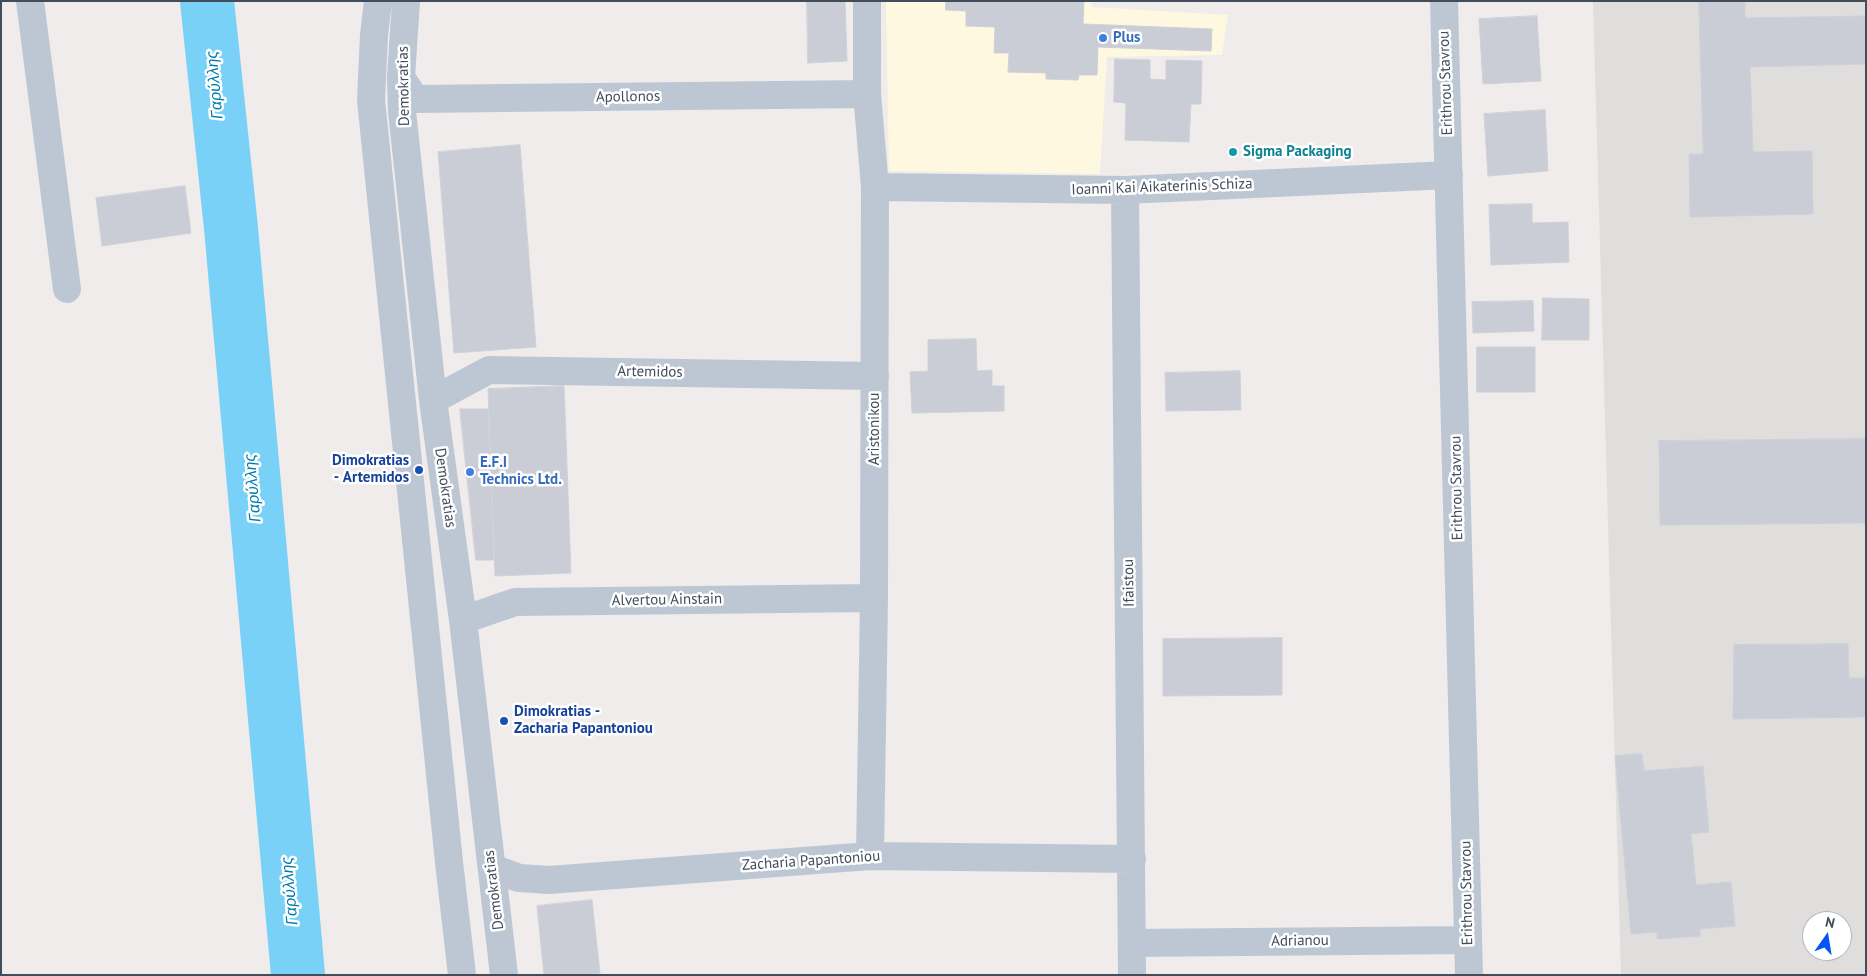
<!DOCTYPE html>
<meta charset="utf-8">
<style>
body{margin:0}
#map{position:relative;width:1867px;height:976px;overflow:hidden;background:#efeceb;font-family:"PT Sans",sans-serif}
canvas{display:block}
.frame{position:absolute;inset:0;border:2px solid #424d5b;pointer-events:none}
.north{position:absolute;left:1802px;top:911px;width:50px;height:50px;box-sizing:border-box;background:#fff;border:1px solid #b3b8bd;border-radius:50%;rotate:13deg;font-size:14px;font-weight:700;line-height:20px;text-align:center;color:#424d5b}
.north::after{content:'';display:block;margin:auto;width:18px;height:22px;background:#0255f2;clip-path:polygon(50% 0,100% 100%,50% 72%,0 100%)}
</style>
<div id="map">
<canvas width="1867" height="976"></canvas>
<div class="frame"></div>
<div class="north">N</div>
</div>
<script>
const g = document.querySelector('canvas').getContext('2d');
g.lineJoin = 'round';
function fillPath(path, color) {
  g.fillStyle = color;
  g.fill(path, 'evenodd');
}
function stroke(path, color, width, dash) {
  g.strokeStyle = color;
  g.lineWidth = width;
  g.lineCap = dash ? 'butt' : 'round';
  g.setLineDash(dash || []);
  g.stroke(path);
}
function drawText(font, color, halo, rows, align = 'center') {
  g.font = font + ' "PT Sans",sans-serif';
  g.lineWidth = 5;
  g.setLineDash([]);
  g.textBaseline = 'middle';
  g.strokeStyle = halo;
  g.fillStyle = color;
  for (const [text, x, y, turn = 0] of rows) {
    g.save();
    g.translate(x, y);
    g.rotate((+turn || 0) * Math.PI / 180);
    g.textAlign = isNaN(turn) ? turn : align;
    if (halo) g.strokeText(text, 0, 0);
    g.fillText(text, 0, 0);
    g.restore();
  }
}
const commercial = new Path2D(`
 M886,1H1091L1092,7L1228,15L1222,55L1107,57L1100,174L889,171Z`);
const education = new Path2D(`
 M1593,1H1866V975H1621ZM1812,921H1842V951H1812Z`);
const river = new Path2D(`
 M207,1L231,228L298,975`);
const building = new Path2D(`
 M807,1H845L847,61L808,63Z
 M946,1H1084L1083,24L1212,29L1211,51L1098,47L1097,75H1079L1078,80L1046,79V73L1008,72L1009,53H994L995,27L966,26V11L946,10Z
 M1699,1H1745V18L1866,16V64L1750,67L1753,152L1812,151L1813,214L1690,217L1689,154H1703Z
 M1537,16L1541,81L1483,84L1479,19Z
 M1115,59L1150,60V79L1166,80V60L1202,61L1201,104H1191L1189,142L1125,140L1126,103L1114,102Z
 M1545,110L1548,171L1488,176L1484,114Z
 M520,145L536,347L454,353L438,152Z
 M185,186L191,233L102,246L96,198Z
 M1532,204V223L1568,222L1569,262L1491,265L1489,205Z
 M1543,298L1589,299V340H1542Z
 M1533,301L1534,331L1473,333L1472,302Z
 M976,339L977,371L992,370V386H1004V411L912,413L910,372L928,371V340Z
 M1477,347H1535V392H1477Z
 M1240,371L1241,410L1166,411L1165,373Z
 M564,386L571,573L495,576L488,389Z
 M460,409H488L494,560H476Z
 M1866,439V523L1660,525L1659,441Z
 M1282,638V695L1163,696V639Z
 M1848,644L1849,678H1866V717L1733,719L1734,645Z
 M1642,754L1644,771L1703,766L1709,832L1691,834L1696,885L1731,882L1735,926L1700,929V936L1657,939V932L1631,934L1615,756Z
 M592,900L600,973L580,975H544L537,906Z`);
const minor = new Path2D(`
 M30,1L67,289
 M378,1L374,35L371,100L449,862L462,975
 M406,1L401,77L402,111L433,400L463,620L504,975
 M867,1V94L875,187L874,598L870,856
 M1444,1L1469,975
 M401,77L415,99L867,94
 M875,187L1125,190L1449,175
 M1125,190L1132,975
 M433,400L489,370L875,376
 M463,620L515,602L874,598
 M492,868L519,878L549,880L870,856L1132,859
 M1133,943L1468,940`);
const markers = [
 [1103,38,5,"#3f7fe0"],
 [1233,152,5,"#0f9aa8"],
 [419,470,5,"#1a4fb4"],
 [470,472,5,"#3f7fe0"],
 [504,721,5,"#1a4fb4"]
];
const shopNames = [
 ["Plus",1113,38],
 ["E.F.I",480,463],
 ["Technics Ltd.",480,480]
];
const streetNames = [
 ["Erithrou Stavrou",1446,83,-92],
 ["Demokratias",404,86,-91],
 ["Apollonos",628,97,-1],
 ["Ioanni Kai Aikaterinis Schiza",1162,187,-2],
 ["Artemidos",650,372,1],
 ["Aristonikou",875,429,-90],
 ["Demokratias",445,488,82],
 ["Erithrou Stavrou",1457,488,-91],
 ["Ifaistou",1129,583,-91],
 ["Alvertou Ainstain",667,600,-1],
 ["Zacharia Papantoniou",811,861,-4],
 ["Demokratias",494,890,-97],
 ["Erithrou Stavrou",1467,893,-91],
 ["Adrianou",1300,941,-1]
];
const cultureNames = [
 ["Sigma Packaging",1243,152]
];
const transitNames = [
 ["Dimokratias",409,461],
 ["- Artemidos",409,478],
 ["Dimokratias -",514,712,"left"],
 ["Zacharia Papantoniou",514,729,"left"]
];
const waterNames = [
 ["Γαρύλλης",215,85,-95],
 ["Γαρύλλης",253,488,-95],
 ["Γαρύλλης",290,891,-95]
];
fillPath(commercial, '#fef8e1');
fillPath(education, '#e0dddd');
stroke(river, '#7ad1f7', 54);
fillPath(building, '#cacdd5');
stroke(building, '#cfd1d9', 1);
stroke(minor, '#bdc7d4', 28);
for (const [x, y, r, color] of markers) {
  const dot = new Path2D();
  dot.arc(x, y, r, 0, 2 * Math.PI);
  g.fillStyle = color;
  g.fill(dot);
  stroke(dot, '#fff', 2);
}
drawText('bold 15px', '#366cbe', '#fff', shopNames, 'left');
drawText('15px', '#424d5b', '#fff', streetNames);
drawText('bold 15px', '#0d838f', '#fff', cultureNames, 'left');
drawText('bold 15px', '#164399', '#fff', transitNames, 'right');
drawText('italic 16px', '#007bb0', '#fff', waterNames);
</script>
